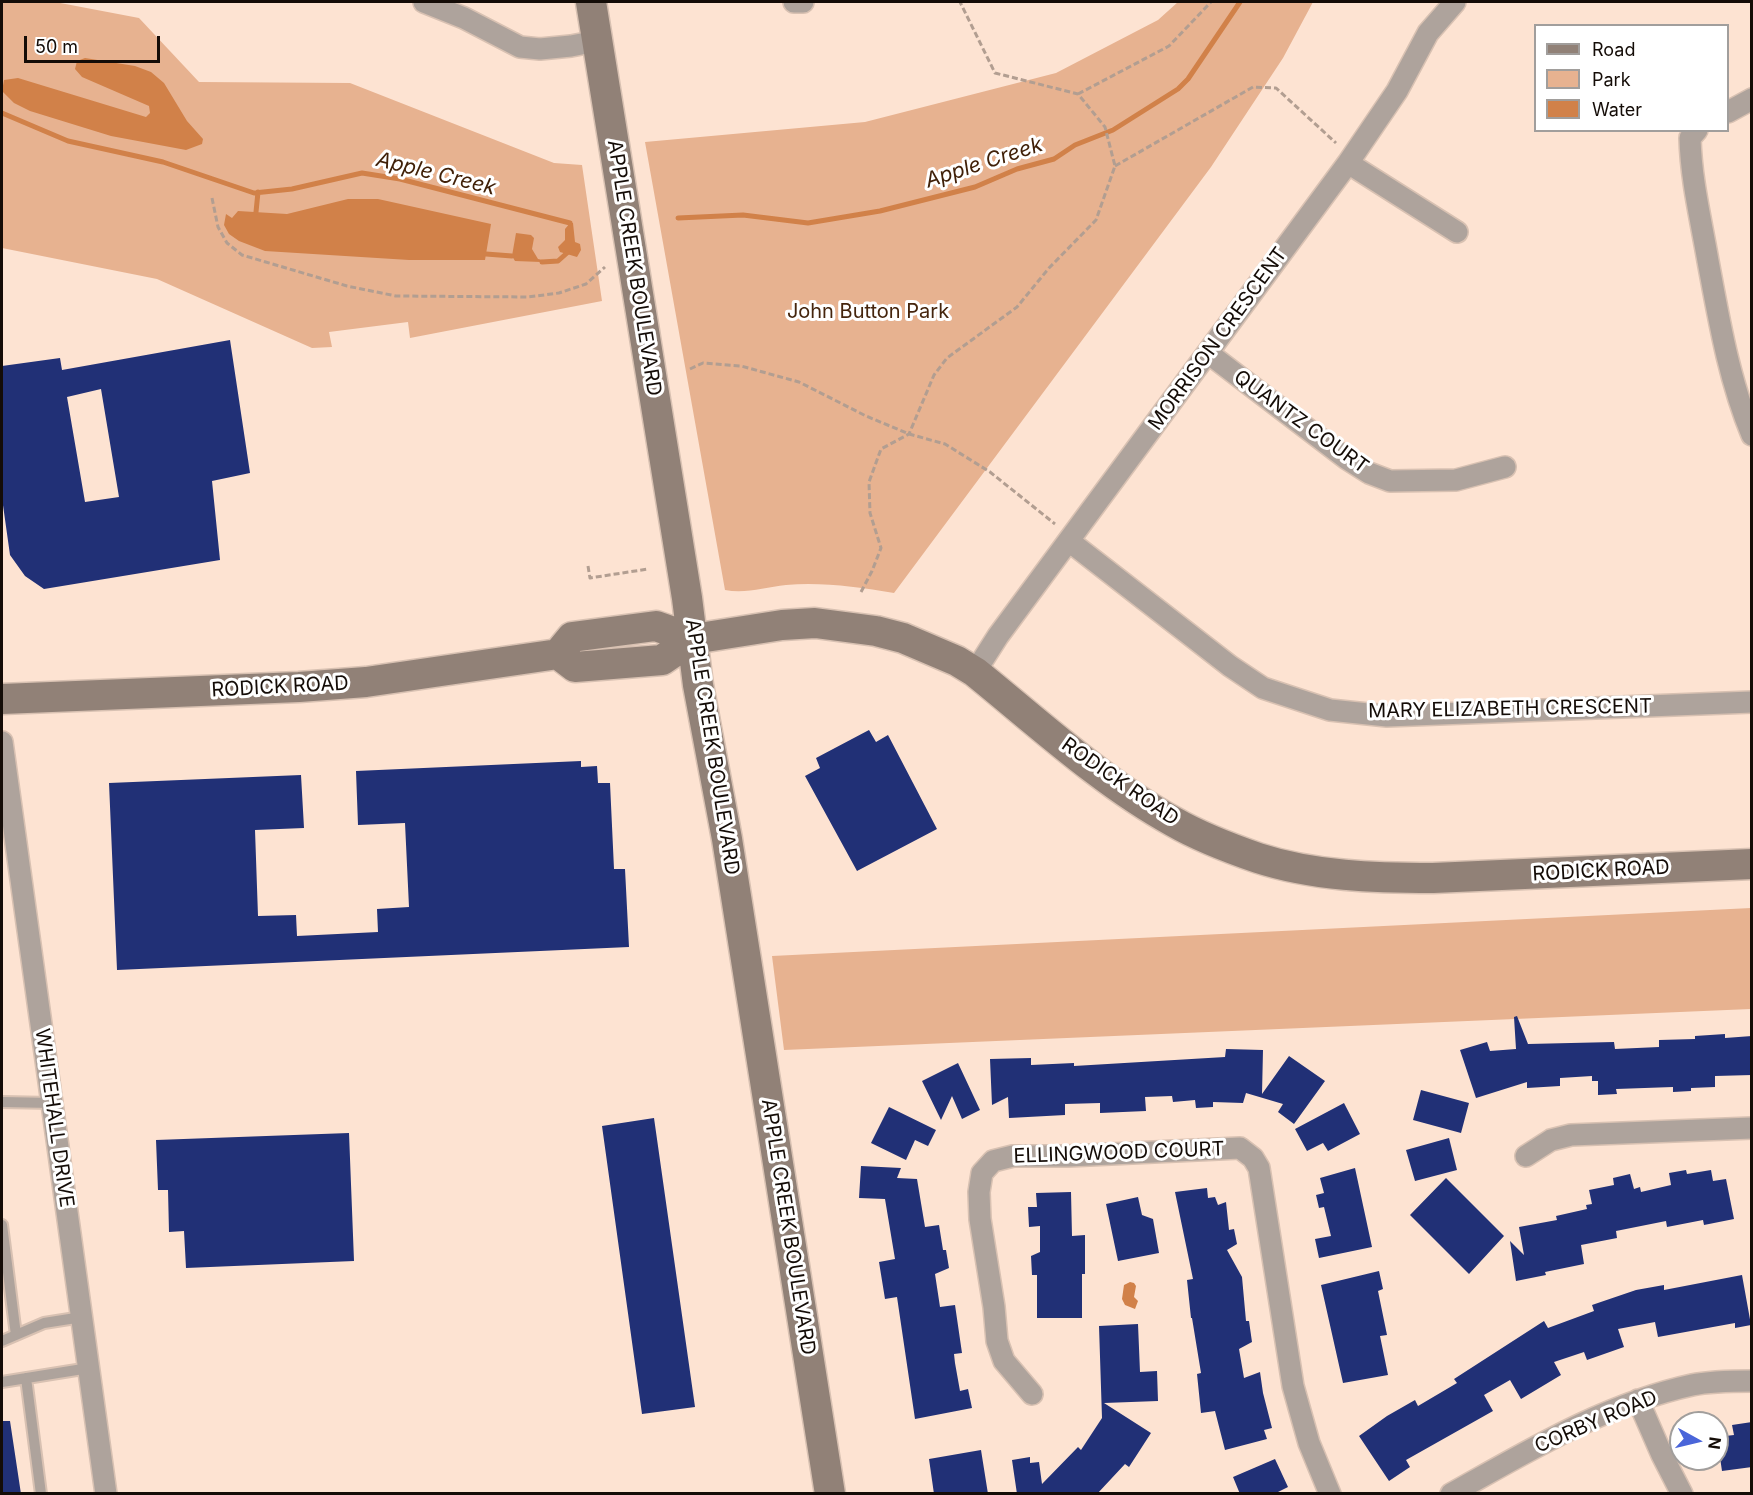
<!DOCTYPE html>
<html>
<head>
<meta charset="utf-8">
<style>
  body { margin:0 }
  #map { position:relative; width:1753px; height:1495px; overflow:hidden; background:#fde3d2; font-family:Inter,sans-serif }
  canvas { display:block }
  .frame { position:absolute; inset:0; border:3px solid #140c07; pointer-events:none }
  .legend { position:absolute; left:1534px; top:24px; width:195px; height:108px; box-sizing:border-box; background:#fff; border:2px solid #a19e9c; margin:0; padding:8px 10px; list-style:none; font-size:18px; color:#140c07 }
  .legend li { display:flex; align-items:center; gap:12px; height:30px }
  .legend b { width:30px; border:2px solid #a19e9c }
  .north { position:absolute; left:1669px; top:1411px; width:60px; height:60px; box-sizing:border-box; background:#fff; border:2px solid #a19e9c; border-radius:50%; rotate:98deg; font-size:16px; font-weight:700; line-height:24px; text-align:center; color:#140c07 }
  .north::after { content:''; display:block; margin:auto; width:21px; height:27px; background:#4a65d9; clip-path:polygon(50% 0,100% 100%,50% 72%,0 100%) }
  .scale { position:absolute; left:24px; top:36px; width:136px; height:27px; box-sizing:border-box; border:3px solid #140c07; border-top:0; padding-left:8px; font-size:18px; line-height:21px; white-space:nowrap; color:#140c07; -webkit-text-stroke:4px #fff; paint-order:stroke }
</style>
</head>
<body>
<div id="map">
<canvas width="1753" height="1495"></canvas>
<div class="frame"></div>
<ul class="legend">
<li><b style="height:8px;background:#918177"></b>Road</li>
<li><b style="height:16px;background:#e7b290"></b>Park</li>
<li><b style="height:16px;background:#d18149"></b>Water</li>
</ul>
<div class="north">N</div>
<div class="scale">50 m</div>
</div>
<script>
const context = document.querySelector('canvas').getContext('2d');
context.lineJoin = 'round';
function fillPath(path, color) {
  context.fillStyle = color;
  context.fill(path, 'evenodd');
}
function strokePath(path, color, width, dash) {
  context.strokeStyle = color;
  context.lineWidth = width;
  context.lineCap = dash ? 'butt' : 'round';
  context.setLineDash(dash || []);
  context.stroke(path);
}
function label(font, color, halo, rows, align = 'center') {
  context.font = font + ' Inter,sans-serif';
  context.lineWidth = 6;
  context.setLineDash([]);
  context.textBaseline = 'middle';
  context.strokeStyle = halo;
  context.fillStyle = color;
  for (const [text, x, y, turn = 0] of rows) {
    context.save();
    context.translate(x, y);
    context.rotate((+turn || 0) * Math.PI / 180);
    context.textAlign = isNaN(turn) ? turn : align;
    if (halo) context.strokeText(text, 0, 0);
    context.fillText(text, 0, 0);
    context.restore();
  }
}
const green = new Path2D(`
  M2 2H55L139 18 199 82 350 83 554 163 582 165 602 301 410 338 408 322 329 332 332 347 312 348 157 279 2 248Z
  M1178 2H1313L1283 58 1211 167 894 593C858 587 822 582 786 585 765 587 746 594 725 590L645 142 865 122 1056 73 1158 20Z
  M1751 908V1009L1727 1010 784 1050 772 956Z`);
const water = new Path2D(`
  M85 58 135 66 151 72 164 83 187 121 203 139 202 144 186 150 111 136 30 111 14 103 2 91 4 80 18 78 146 117 150 113 149 106 82 77 75 69 77 61Z
  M348 199H378L491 224 485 260H409L265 251 239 241 229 234 224 225 226 214 232 218 238 211 287 214Z
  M570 223H573L575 242 580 244 581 250 577 257 560 252 558 247 565 240V229Z
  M516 233 531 235 534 238 532 249 538 259 543 260 541 262 515 261 512 256Z
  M1130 1282 1134 1283 1136 1286 1134 1297 1138 1301 1135 1309 1125 1305 1122 1299 1124 1285Z`);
const stream = new Path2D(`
  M2 113 68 141 163 162 254 193 292 189 362 173 400 179 570 223
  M256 212 258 192
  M678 218 743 215 808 223 880 211 975 187 1017 169 1054 159 1075 145 1113 130 1178 89 1188 79 1240 2
  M486 254 512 256
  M542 262 558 261 567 253`);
const building = new Path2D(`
  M230 340 250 473 212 481 220 560 44 589 25 576 10 555 2 498V366L60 358 62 370ZM101 389 119 497 85 502 67 397Z
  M869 730 876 742 888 735 937 829 857 871 805 776 820 768 816 758Z
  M581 761V767L597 766 598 783H610L614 869H625L629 947 117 970 109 783 301 775 304 828 255 830 258 916 296 915 297 936 378 932 377 909 409 907 405 823 358 825 356 771Z
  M1517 1016 1528 1044 1614 1042 1615 1049 1659 1047V1040L1695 1039V1036L1725 1034V1038L1752 1036V1075L1715 1076V1087L1691 1088V1091L1673 1092V1087L1616 1089 1617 1094 1598 1095V1081H1592V1076L1560 1078V1086L1527 1088V1082L1476 1098 1460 1050 1487 1042 1490 1051 1516 1049 1514 1017Z
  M1226 1049 1263 1050 1262 1094 1289 1056 1325 1081 1294 1124 1278 1112 1283 1104 1246 1093 1243 1103 1213 1102V1107L1196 1108 1195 1100 1173 1102 1172 1096 1145 1097 1146 1111 1100 1113V1103L1065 1104V1115L1009 1118 1008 1097 992 1105 990 1059 1031 1058V1065L1074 1063V1066L1225 1057Z
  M958 1063 980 1110 962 1119 952 1096 941 1120 922 1081Z
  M1421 1090 1469 1103 1461 1133 1413 1120Z
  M1344 1103 1360 1134 1328 1151 1323 1143 1307 1151 1295 1129Z
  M889 1107 936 1130 928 1146 915 1140 906 1160 871 1143Z
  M654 1118 695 1407 642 1414 602 1126Z
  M349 1133 354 1261 186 1268 184 1231 169 1232 168 1190H158L156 1140Z
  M1449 1138 1457 1170 1415 1181 1406 1150Z
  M861 1166 901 1168 897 1178 917 1179 925 1227 939 1225 943 1250H946L949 1268 935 1274 940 1307 955 1305 962 1353 954 1354 955 1363 960 1391 968 1389 972 1408 915 1419 897 1297 885 1299 879 1262 895 1259 885 1199 859 1198Z
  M1355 1168 1372 1247 1319 1258 1315 1239 1331 1236 1324 1207 1319 1208 1316 1195 1324 1193 1320 1178Z
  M1686 1170 1687 1174 1711 1170 1713 1181 1726 1179 1734 1219 1704 1225 1703 1220 1667 1227 1666 1221 1616 1231 1617 1238 1581 1245 1584 1264 1545 1272 1546 1275 1516 1281 1510 1241 1524 1255 1519 1227 1557 1220 1556 1216 1587 1209 1586 1205 1592 1204 1589 1190 1614 1185 1613 1178 1630 1174 1634 1189 1640 1187 1641 1192 1671 1185 1669 1173Z
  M1446 1178 1504 1236 1469 1274 1410 1215Z
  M1207 1188 1208 1198 1215 1197 1218 1205 1226 1202 1229 1230 1234 1229 1237 1244 1227 1250 1242 1277 1246 1321H1249L1252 1342 1239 1349 1244 1378 1260 1372 1263 1393 1272 1428 1264 1430 1267 1439 1225 1450 1215 1411 1201 1413 1197 1374 1201 1373 1192 1318H1191L1187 1280 1193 1279 1175 1192Z
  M1071 1192 1072 1236 1085 1235V1274H1082V1318H1037V1275H1032L1031 1256 1040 1252V1226L1029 1227 1028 1207H1037L1036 1193Z
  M1138 1197 1142 1215 1153 1219 1159 1253 1118 1261 1106 1204Z
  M1379 1271 1383 1289 1378 1291 1387 1335 1380 1336 1388 1375 1343 1383 1321 1285Z
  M1742 1275 1751 1325 1735 1328V1323L1658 1337 1655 1322 1618 1329 1624 1347 1587 1360 1584 1352 1554 1362 1561 1375 1521 1399 1510 1380 1484 1395 1493 1411 1406 1460 1410 1467 1389 1481 1359 1436 1387 1416 1415 1400 1418 1406 1457 1383 1454 1379 1544 1321 1548 1328 1594 1311 1592 1305 1636 1290 1664 1285V1290Z
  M1138 1324 1140 1372 1157 1371 1158 1401 1104 1403 1151 1433 1129 1467 1125 1464 1097 1494H1017L1012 1460 1030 1457V1463L1039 1462 1042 1484 1078 1447 1081 1450 1102 1418 1099 1326Z
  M2 1421H10L21 1494H2Z
  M1752 1422V1467L1722 1471 1717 1437 1734 1435 1732 1425Z
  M981 1450 988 1494H934L929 1459Z
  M1275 1459 1288 1487 1274 1494H1240L1233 1477Z`);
const path = new Path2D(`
  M1078 94 1169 46 1211 2
  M1115 166 1253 87 1276 88 1336 143
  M212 198 218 227 227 243 242 255 347 286 396 296 528 297 559 293 586 284 605 267
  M690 369 703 363 741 366 799 382 866 416 909 434 945 444 990 472 1055 524
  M588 566 590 578 648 569
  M861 592 872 571 881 548 870 513 869 482 881 449 909 434 934 375 947 358 1017 307 1049 268 1096 220 1115 166 1105 127 1078 94 995 73 960 2`);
const lane = new Path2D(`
  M2 1102 52 1103
  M2 1225 16 1335
  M2 1341 44 1323 82 1317
  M26 1378 41 1494
  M2 1382 89 1368`);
const street = new Path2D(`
  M424 2 464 18 520 47 540 49 571 46 597 41
  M794 2H803
  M1728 112 1752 99
  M1697 130 1690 138C1691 180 1701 220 1708 261 1719 320 1729 380 1752 435
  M1348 163 1457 232
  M1208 353 1347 459 1369 473 1390 481 1456 480 1505 467
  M1069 541 1230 666 1263 688 1330 710 1387 716 1752 702
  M975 672 998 636 1348 163 1397 91 1428 33 1455 2
  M2 742 106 1494
  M1526 1156 1551 1140 1571 1135 1752 1128
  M1032 1394 1004 1361 997 1341 994 1307 980 1219 979 1192 982 1173 993 1161 1013 1156H1068L1240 1148 1253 1158 1259 1168 1293 1386 1309 1443 1330 1494
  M1638 1400 1662 1455 1682 1494
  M1451 1494C1528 1451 1605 1404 1692 1385 1711 1381 1732 1381 1752 1381`);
const secondary = new Path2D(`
  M591 2 687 598 698 685 727 839 830 1494
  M558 654 575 667 662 660 693 639 782 625 815 623 876 631 903 638 957 661 975 672C1038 723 1103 783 1174 822 1200 837 1229 848 1258 858 1313 876 1375 878 1433 878L1752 864
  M2 699 299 687 366 682 558 654 572 637 656 626 693 639`);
const streetNames = [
  ["APPLE CREEK BOULEVARD",634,268,81],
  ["MORRISON CRESCENT",1218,339,-54],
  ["QUANTZ COURT",1301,422,36],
  ["RODICK ROAD",280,687,-3],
  ["MARY ELIZABETH CRESCENT",1510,709,-1],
  ["APPLE CREEK BOULEVARD",712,747,81],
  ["RODICK ROAD",1120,782,35],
  ["RODICK ROAD",1601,871,-3],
  ["WHITEHALL DRIVE",54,1118,82],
  ["ELLINGWOOD COURT",1119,1153,-2],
  ["APPLE CREEK BOULEVARD",788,1227,81],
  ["CORBY ROAD",1596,1422,-23]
];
const parkNames = [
  ["John Button Park",868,312]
];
const waterNames = [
  ["Apple Creek",984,163,-18],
  ["Apple Creek",436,174,14]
];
fillPath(green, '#e7b290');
fillPath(water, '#d18149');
strokePath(stream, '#d18149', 5);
fillPath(building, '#213076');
strokePath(lane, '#d8c1b2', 14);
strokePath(street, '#d8c1b2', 24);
strokePath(secondary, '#d8c1b2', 33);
strokePath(path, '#b29e91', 3, [6, 3]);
strokePath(lane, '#aea39c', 10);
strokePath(street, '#aea39c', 21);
strokePath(secondary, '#918177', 30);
label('20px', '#140c07', '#fff', streetNames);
label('20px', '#45250d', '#fff', parkNames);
label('italic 21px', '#402008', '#fff', waterNames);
</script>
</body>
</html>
